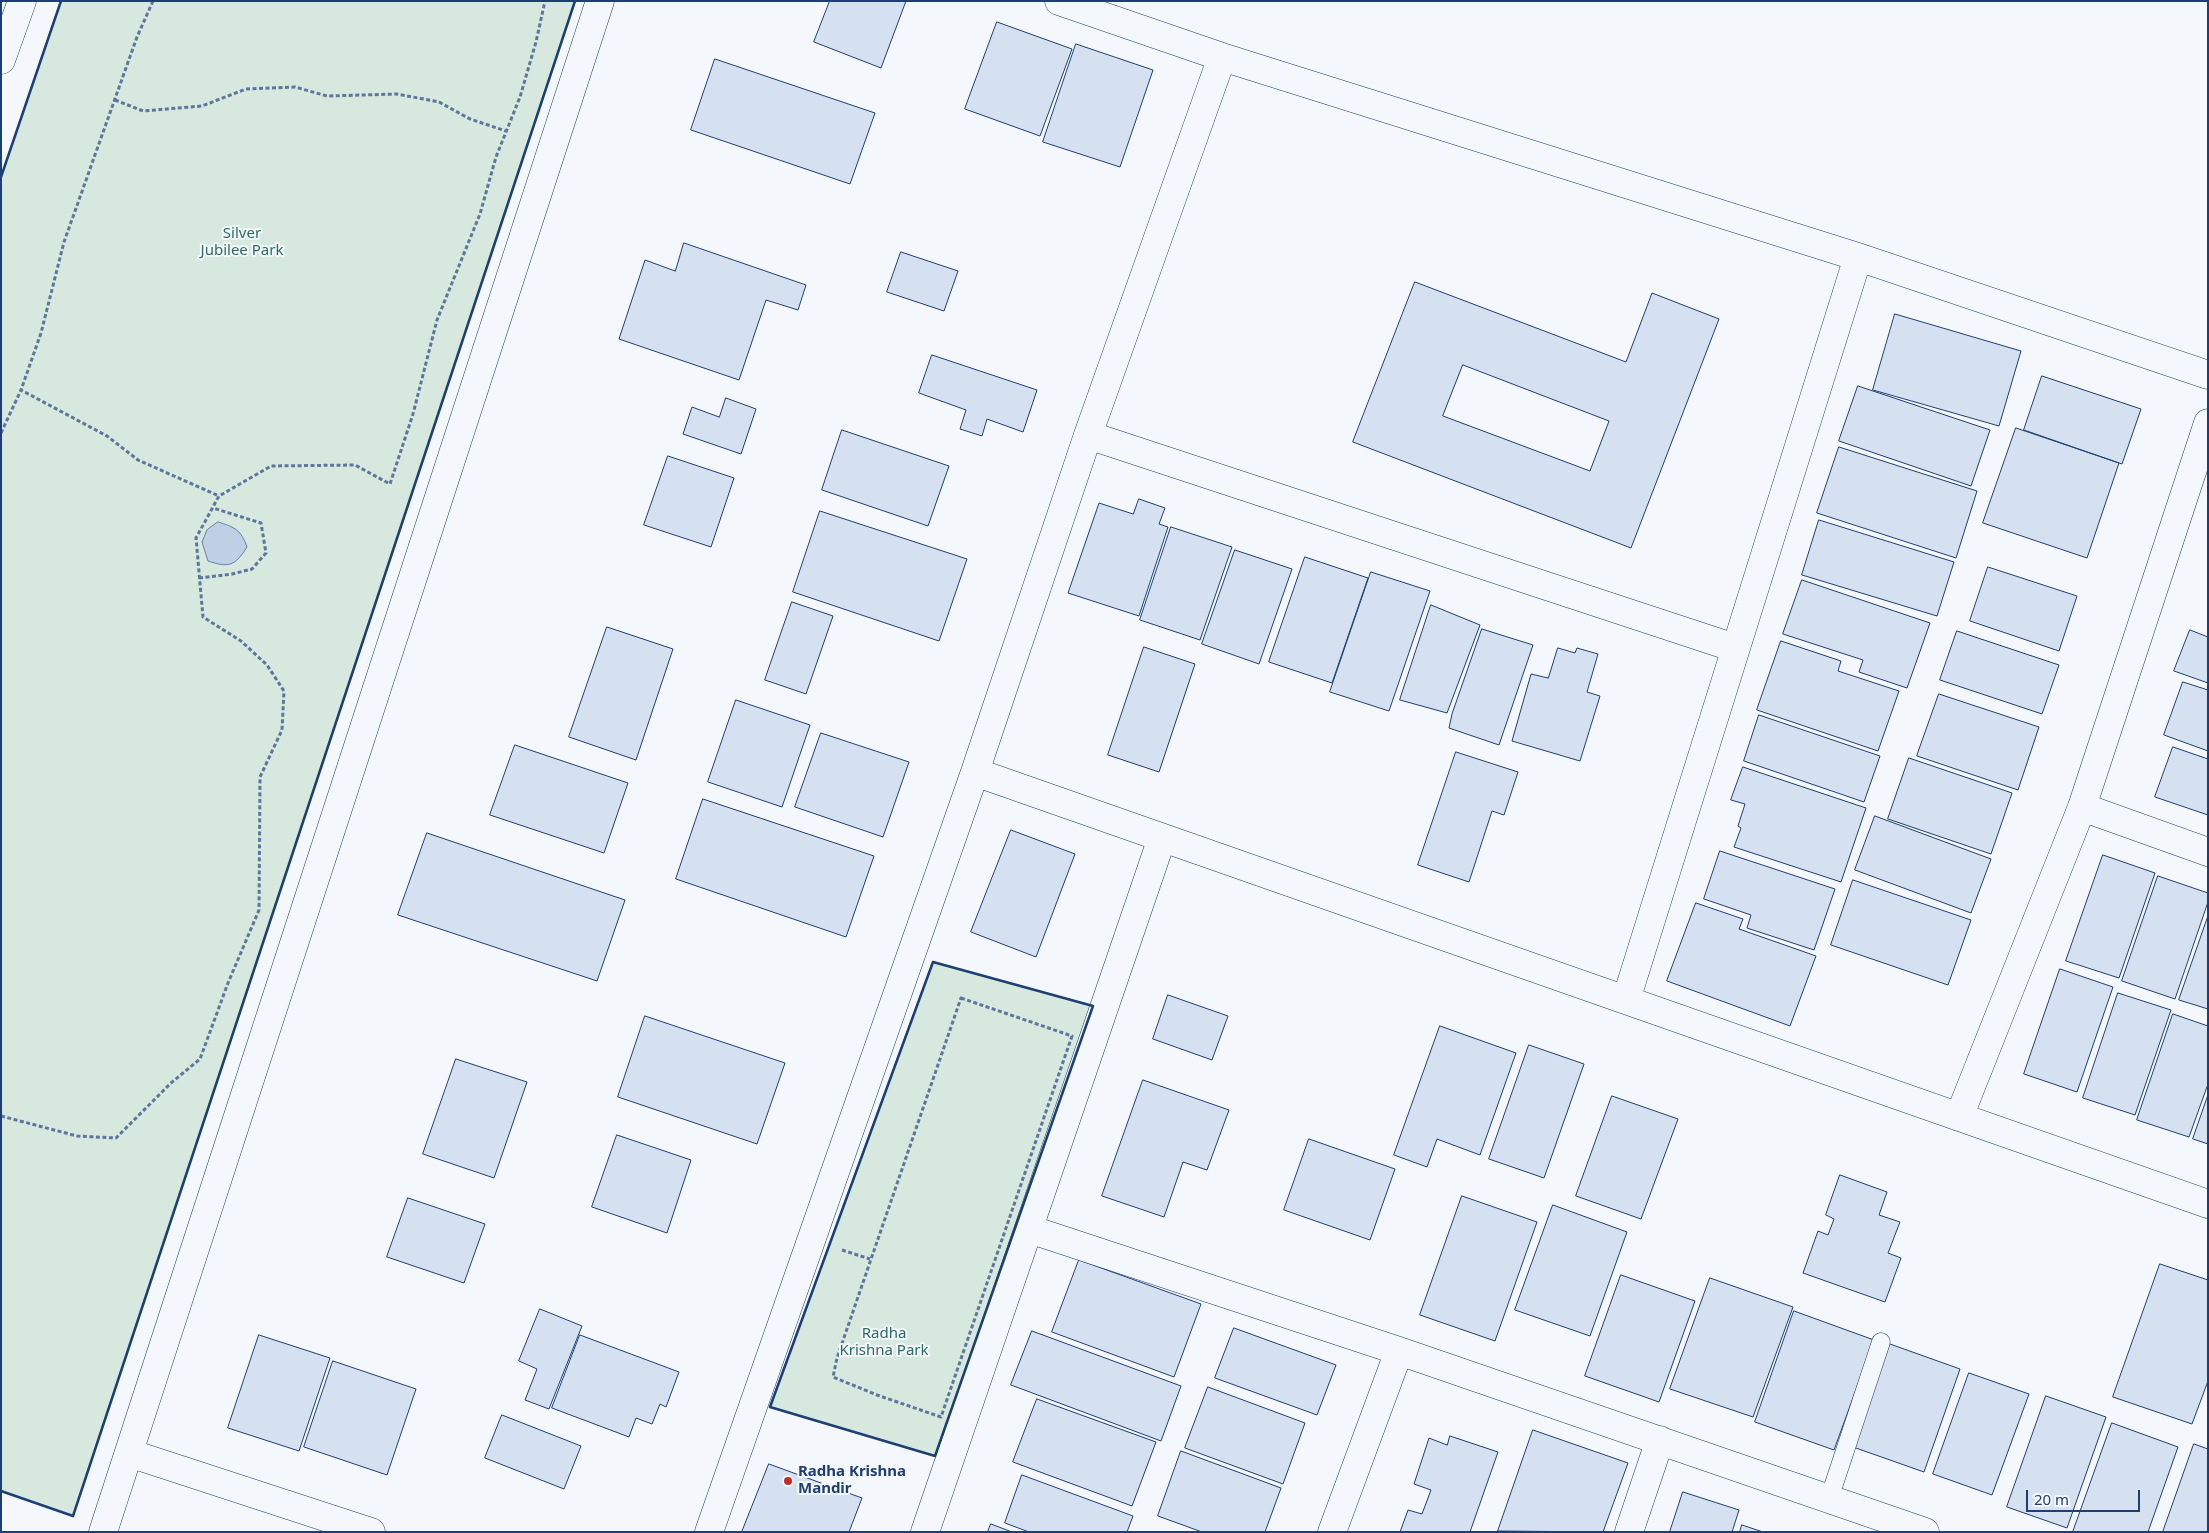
<!DOCTYPE html>
<html>
<head>
<meta charset="utf-8">
<style>
  body { margin:0 }
  #map { position:relative; width:2209px; height:1533px; overflow:hidden; background:#f4f7fb; font-family:"Noto Sans",sans-serif }
  canvas { display:block }
  .frame { position:absolute; inset:0; border:2px solid #1d3f73; pointer-events:none }
  .scale { position:absolute; left:2026px; top:1490px; width:114px; height:22px; box-sizing:border-box; border:2px solid #1d3f73; border-top:0; padding-left:6px; font-size:15px; line-height:18px; white-space:nowrap; color:#1d3f73; -webkit-text-stroke:4px #f4f7fb; paint-order:stroke }
</style>
</head>
<body>
<div id="map">
<canvas width="2209" height="1533"></canvas>
<div class="frame"></div>
<div class="scale">20 m</div>
</div>
<script>
const context = document.querySelector('canvas').getContext('2d');
context.lineJoin = 'round';
function fillPath(path, color) {
  context.fillStyle = color;
  context.fill(path, 'evenodd');
}
function strokePath(path, color, width, dash) {
  context.strokeStyle = color;
  context.lineWidth = width;
  context.lineCap = dash ? 'butt' : 'round';
  context.setLineDash(dash || []);
  context.stroke(path);
}
function label(font, color, halo, rows, align = 'center') {
  context.font = font + ' "Noto Sans",sans-serif';
  context.lineWidth = 4;
  context.setLineDash([]);
  context.textBaseline = 'middle';
  context.strokeStyle = halo;
  context.fillStyle = color;
  for (const [text, x, y, turn = 0] of rows) {
    context.save();
    context.translate(x, y);
    context.rotate((+turn || 0) * Math.PI / 180);
    context.textAlign = isNaN(turn) ? turn : align;
    if (halo) context.strokeText(text, 0, 0);
    context.fillText(text, 0, 0);
    context.restore();
  }
}
const green = new Path2D(`
  M61 1H575L73 1516 1 1491V177Z
  M933 962 1093 1006 935 1456 770 1407Z`);
const water = new Path2D(`
  M218 522C235 527 241 530 247 547 235 566 229 568 208 561L202 542 207 530Z`);
const building = new Path2D(`
  M830 1H906L881 68 814 42Z
  M997 22 1072 49 1040 136 965 109Z
  M1076 44 1153 70 1120 167 1043 142Z
  M715 59 875 113 850 184 691 130Z
  M684 243 806 285 798 310 766 300 739 380 619 339 645 260 675 271Z
  M901 252 958 271 944 311 887 292Z
  M1415 282 1626 362 1652 293 1719 319 1631 548 1353 442ZM1463 365 1609 421 1590 471 1443 416Z
  M1895 314 2021 351 1999 426 1873 390Z
  M932 355 1037 390 1023 432 987 419 982 436 960 429 966 410 919 393Z
  M2042 376 2141 409 2122 464 2024 430Z
  M1858 386 1990 430 1971 486 1839 441Z
  M726 398 756 409 741 454 683 434 692 407 719 417Z
  M2016 428 2119 463 2087 558 1983 523Z
  M842 430 949 466 928 526 822 490Z
  M1839 447 1977 491 1956 558 1817 513Z
  M668 456 734 478 711 547 644 525Z
  M1139 499 1165 508 1159 524 1168 527 1139 616 1068 593 1099 503 1133 514Z
  M820 511 967 559 939 641 793 592Z
  M1819 520 1954 562 1937 616 1802 575Z
  M1171 527 1232 547 1200 640 1140 620Z
  M1235 550 1292 569 1259 664 1202 644Z
  M1305 557 1368 578 1332 683 1269 662Z
  M1988 567 2077 596 2059 651 1970 621Z
  M1371 572 1430 591 1389 711 1330 692Z
  M1802 580 1930 623 1907 688 1859 672 1863 660 1783 634Z
  M792 602 833 616 806 694 765 680Z
  M1431 605 1480 625 1447 713 1400 700Z
  M607 627 673 649 636 760 569 737Z
  M1482 629 1533 645 1499 745 1449 728 1452 714Z
  M2190 630 2208 637V683L2174 671Z
  M1957 631 2059 665 2042 714 1940 680Z
  M1781 641 1841 661 1838 671 1899 691 1878 751 1757 710Z
  M1144 647 1195 664 1159 772 1108 755Z
  M1558 648 1575 653 1577 648 1598 654 1587 692 1600 696 1580 761 1512 741 1531 674 1548 678Z
  M2183 682 2208 690V751L2164 735Z
  M1939 694 2039 727 2018 790 1917 756Z
  M736 700 810 725 782 807 708 782Z
  M1759 715 1880 756 1864 802 1744 761Z
  M821 733 909 762 883 837 795 807Z
  M515 745 628 783 604 853 490 815Z
  M2173 747 2208 759V815L2155 797Z
  M1456 752 1518 772 1504 815 1492 811 1469 882 1418 865Z
  M1909 758 2012 793 1991 854 1888 819Z
  M1743 767 1866 808 1841 882 1734 847 1741 828 1738 826 1745 804 1731 800Z
  M703 799 874 856 846 937 676 879Z
  M1875 816 1991 859 1971 913 1855 870Z
  M1011 830 1075 854 1036 957 971 932Z
  M427 833 625 900 597 981 398 915Z
  M1720 851 1835 889 1814 950 1747 928 1751 915 1704 899Z
  M2103 855 2155 873 2119 978 2066 961Z
  M2158 876 2208 893V902L2175 999 2122 981Z
  M1853 880 1971 920 1948 985 1831 945Z
  M1696 903 1743 919 1739 929 1816 956 1790 1026 1667 981Z
  M2208 916V1009L2179 1000Z
  M2060 969 2113 987 2077 1092 2024 1074Z
  M2118 993 2171 1010 2135 1115 2083 1098Z
  M1168 995 1228 1016 1212 1060 1153 1039Z
  M2173 1014 2208 1026V1084L2189 1137 2137 1120Z
  M645 1016 785 1063 757 1144 618 1097Z
  M1440 1026 1516 1053 1480 1155 1437 1139 1427 1167 1394 1155Z
  M1529 1045 1584 1064 1544 1178 1489 1159Z
  M456 1059 527 1082 494 1178 423 1154Z
  M1143 1080 1229 1110 1207 1170 1183 1162 1164 1217 1102 1196Z
  M2208 1095V1144L2193 1139Z
  M1612 1096 1678 1119 1641 1219 1576 1196Z
  M617 1135 691 1160 667 1233 592 1207Z
  M1309 1139 1395 1169 1370 1240 1284 1210Z
  M1840 1175 1887 1192 1879 1215 1900 1222 1888 1253 1901 1258 1885 1302 1803 1273 1818 1231 1828 1235 1834 1219 1826 1215Z
  M1462 1196 1537 1222 1495 1341 1420 1315Z
  M408 1198 485 1224 464 1283 387 1257Z
  M1553 1205 1627 1232 1590 1336 1515 1310Z
  M1079 1260 1201 1304 1174 1377 1052 1332Z
  M2160 1264 2208 1280V1381L2192 1424 2113 1397Z
  M1621 1275 1695 1301 1659 1402 1585 1376Z
  M1710 1278 1793 1307 1753 1417 1670 1389Z
  M540 1309 582 1326 549 1409 525 1400 537 1369 519 1361Z
  M1794 1311 1874 1340 1834 1450 1755 1422Z
  M1234 1328 1336 1365 1317 1415 1215 1378Z
  M1032 1331 1181 1386 1161 1441 1011 1385Z
  M259 1335 330 1358 299 1451 228 1428Z
  M580 1335 679 1372 666 1407 660 1404 652 1424 636 1418 629 1437 552 1408Z
  M1890 1344 1960 1369 1924 1472 1853 1447Z
  M333 1361 416 1389 387 1475 304 1447Z
  M1969 1373 2029 1394 1992 1495 1933 1474Z
  M1208 1387 1305 1423 1283 1484 1185 1448Z
  M2046 1396 2106 1417 2067 1528 2007 1507Z
  M1037 1399 1156 1442 1132 1506 1013 1462Z
  M502 1415 581 1446 564 1489 485 1458Z
  M2112 1423 2178 1447 2148 1532H2073Z
  M1533 1430 1628 1463 1603 1532 1498 1531Z
  M1450 1436 1498 1452 1470 1532H1400L1408 1510 1422 1514 1431 1490 1414 1484 1429 1438 1447 1445Z
  M2194 1444 2208 1449V1532H2163Z
  M1181 1451 1281 1488 1265 1532H1202L1158 1516Z
  M769 1464 862 1498 849 1532H742Z
  M1022 1475 1133 1516 1127 1532H1029L1005 1523Z
  M1683 1492 1739 1510 1732 1532H1670Z
  M991 1524 1012 1532H988Z
  M1742 1525 1763 1532H1740Z`);
const path = new Path2D(`
  M153 1 137 37 64 242 41 333 21 390 107 436 138 460 219 496
  M115 100 143 111 202 106 246 89 295 87 327 96 397 94 439 102 470 119 506 131
  M1 433 21 390
  M199 578 232 574 252 569 266 553 261 523 213 508
  M961 998 1072 1036 941 1417 877 1395 833 1377 837 1358Z
  M1 1116 77 1136 116 1138 171 1083 200 1059 228 983 259 910 260 777 282 730 284 691 267 665 241 641 203 617 196 538 219 496 271 466 355 465 390 484 413 414 437 320 480 214 496 157 520 97 536 42 545 1
  M842 1250 870 1259`);
const service = new Path2D(`
  M1829 1499 1881 1342`);
const minor = new Path2D(`
  M1059 1 1222 57 1858 257 2208 375
  M1088 435 1735 648
  M975 772 2208 1204
  M2082 807 2208 852
  M1626 1000 1858 257
  M1959 1117 2082 807 2208 423
  M1029 1229 1399 1351 1925 1532
  M129 1453 371 1532
  M103 1532 600 1
  M709 1532 975 772 1088 435 1222 57
  M925 1532 1162 838
  M1332 1532 1399 1351
  M1629 1532 1660 1440`);
const secondary = new Path2D(`
  M1 60 22 1`);
const wall = new Path2D(`
  M1 177 61 1
  M933 962 1093 1006 935 1456 770 1407Z
  M1 1491 73 1516 575 1`);
const markers = [
  [788,1481,5,"#c62828"]
];
const parkNames = [
  ["Silver",242,234],
  ["Jubilee Park",242,251],
  ["Radha",884,1334],
  ["Krishna Park",884,1351]
];
const poiNames = [
  ["Radha Krishna",798,1472],
  ["Mandir",798,1489]
];
fillPath(green, '#d7e8df');
strokePath(green, '#687fa3', 1);
fillPath(water, '#bed0e5');
strokePath(water, '#687fa3', 1);
fillPath(building, '#d5e0f0');
strokePath(building, '#1d3f73', 1);
strokePath(service, '#1d3f73', 19);
strokePath(minor, '#1d3f73', 29);
strokePath(secondary, '#1d3f73', 29);
strokePath(path, '#5e769c', 3, [4, 2.5]);
strokePath(service, '#f4f7fb', 18);
strokePath(minor, '#f4f7fb', 28);
strokePath(secondary, '#f4f7fb', 28);
strokePath(wall, '#1d3f73', 2.5);
for (const [x, y, r, color] of markers) {
  const dot = new Path2D();
  dot.arc(x, y, r, 0, 2 * Math.PI);
  context.fillStyle = color;
  context.fill(dot);
  strokePath(dot, '#f4f7fb', 2);
}
label('15px', '#2c6c60', '#f4f7fb', parkNames);
label('bold 15px', '#1d3f73', '#f4f7fb', poiNames, 'left');
</script>
</body>
</html>
